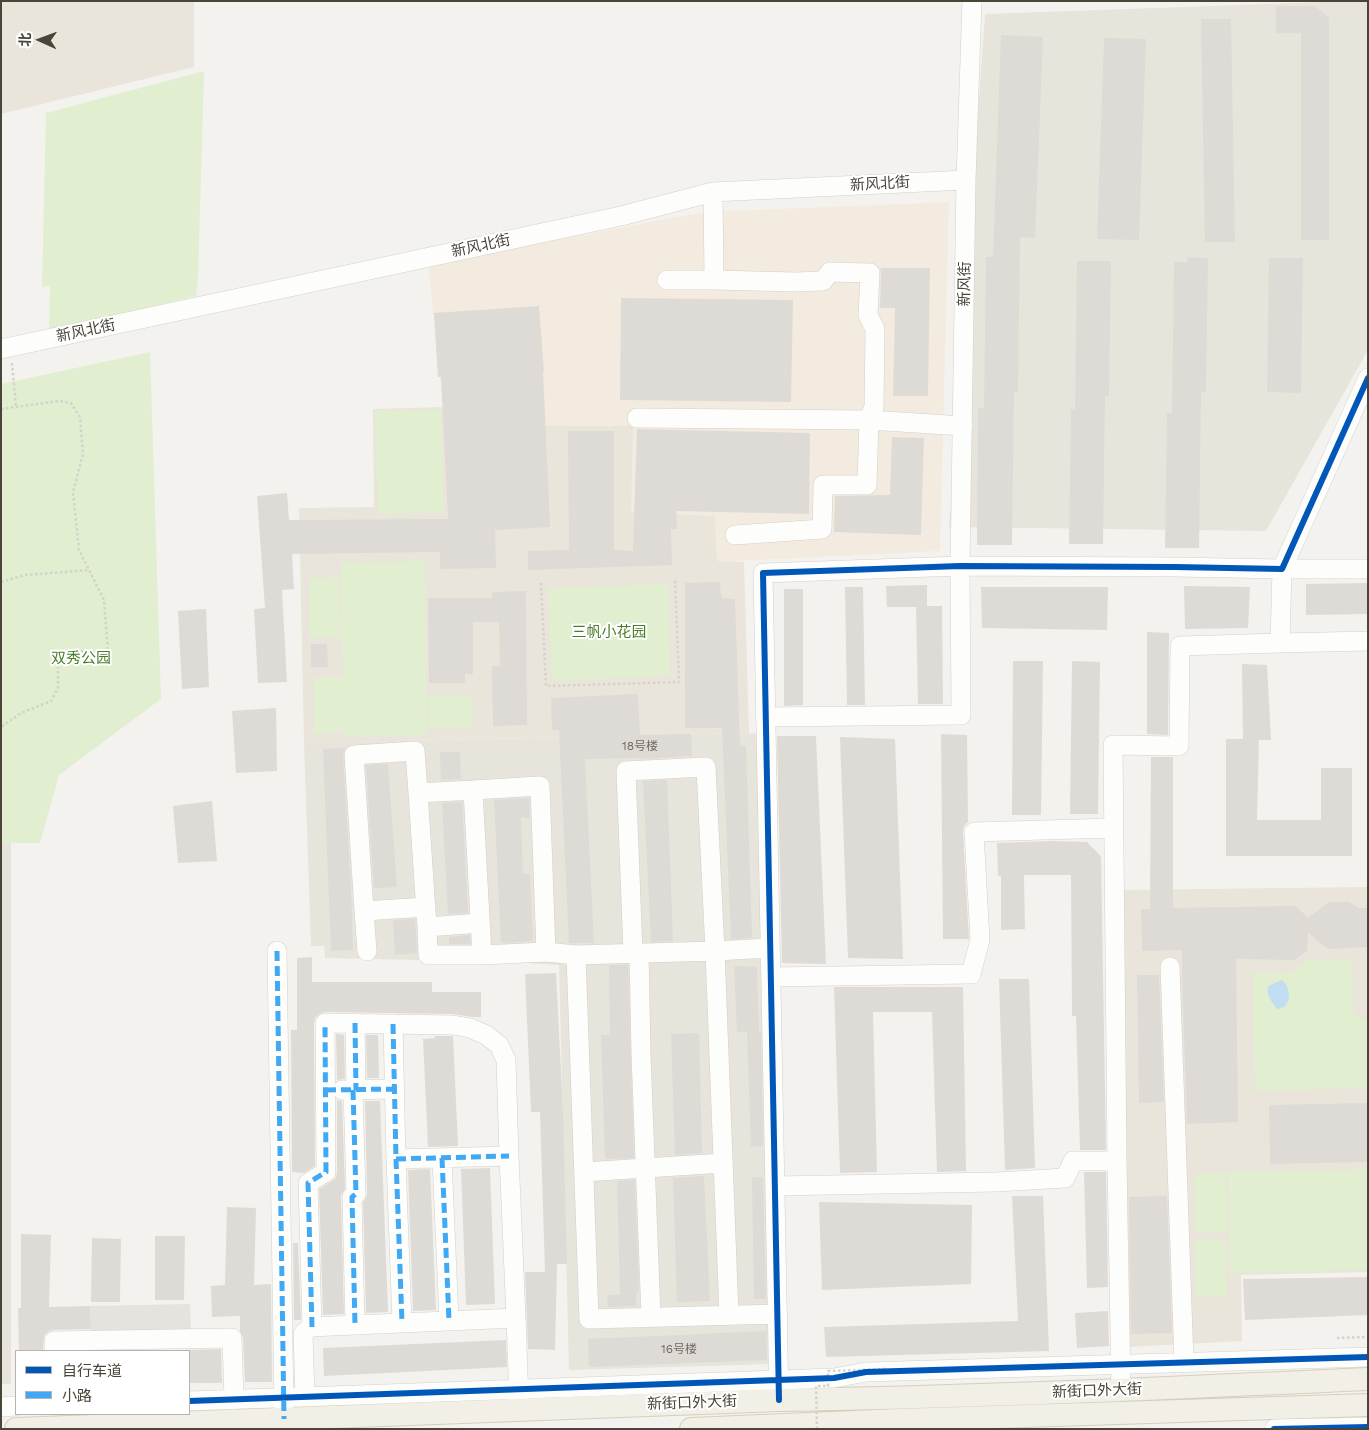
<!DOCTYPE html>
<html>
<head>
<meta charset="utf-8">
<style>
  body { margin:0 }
  #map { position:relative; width:1369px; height:1430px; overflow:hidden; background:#f4f2ee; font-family:"Work Sans","Noto Sans SC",sans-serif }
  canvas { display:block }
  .frame { position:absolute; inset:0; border:2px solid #4b4439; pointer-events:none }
  .legend { position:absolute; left:15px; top:1350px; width:175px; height:65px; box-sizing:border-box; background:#fff; border:1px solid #b7b4b0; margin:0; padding:6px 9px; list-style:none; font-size:15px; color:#4b4439 }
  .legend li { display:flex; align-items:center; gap:10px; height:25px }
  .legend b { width:25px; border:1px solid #b7b4b0 }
  .north { position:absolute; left:15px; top:15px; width:50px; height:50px; -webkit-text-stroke:4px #fff; paint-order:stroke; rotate:272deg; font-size:14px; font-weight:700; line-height:20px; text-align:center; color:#4b4439 }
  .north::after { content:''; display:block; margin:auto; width:18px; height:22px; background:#4b4439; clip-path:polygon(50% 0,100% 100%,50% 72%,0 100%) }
</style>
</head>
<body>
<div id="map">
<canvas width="1369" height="1430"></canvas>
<div class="frame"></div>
<ul class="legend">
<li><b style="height:6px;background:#0057b8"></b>自行车道</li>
<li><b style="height:6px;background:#3fa9f5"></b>小路</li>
</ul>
<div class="north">北</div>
</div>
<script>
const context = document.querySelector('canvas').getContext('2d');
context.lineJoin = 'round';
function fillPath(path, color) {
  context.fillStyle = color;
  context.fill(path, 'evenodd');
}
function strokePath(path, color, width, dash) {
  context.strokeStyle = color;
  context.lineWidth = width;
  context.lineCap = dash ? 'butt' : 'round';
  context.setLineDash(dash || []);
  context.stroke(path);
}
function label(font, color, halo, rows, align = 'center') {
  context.font = font + ' "Work Sans","Noto Sans SC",sans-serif';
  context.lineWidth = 4;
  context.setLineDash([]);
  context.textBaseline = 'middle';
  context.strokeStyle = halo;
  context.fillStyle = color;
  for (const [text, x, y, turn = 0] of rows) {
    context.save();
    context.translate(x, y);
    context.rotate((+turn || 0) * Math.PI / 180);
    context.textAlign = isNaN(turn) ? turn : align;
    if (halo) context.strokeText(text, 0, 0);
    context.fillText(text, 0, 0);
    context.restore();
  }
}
const residential = new Path2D(`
  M1352 1H1368V350L1266 531 949 527 985 14Z
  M762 733 773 1364 569 1370 559 965 511 962 325 958 324 946H311L304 743Z
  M1 841H11V1384H1Z`);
const commercial = new Path2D(`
  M949 202 940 551 717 562 715 516 631 512 564 427 545 426 443 407 428 265 703 212Z`);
const education = new Path2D(`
  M1 1H194V67L1 114Z
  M443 407 546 426H633L631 512 715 516 717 561 744 562 749 733 304 743 299 508 374 507 373 409Z
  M1368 887V1272L1241 1275 1242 1341 1128 1347 1120 890Z`);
const green = new Path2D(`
  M204 71 198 280 196 296 49 332 50 285 42 287 46 113Z
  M150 352 161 699 59 775 40 843H1V384Z
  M441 409 444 512 378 514 375 411Z
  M425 561 427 735 345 736 343 680V732L314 733V677L343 676 341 562Z
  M339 577 341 638H310L309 578Z
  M668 584 670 676 552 681 548 588Z
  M428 695H473V728H428Z
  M1307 960 1352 961 1353 1011 1368 1024V1088L1255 1091 1253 972 1289 973Z
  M1368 1169V1270L1230 1273 1228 1172Z
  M1225 1173 1226 1232H1196L1195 1174Z
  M1195 1239H1225L1226 1297H1196Z`);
const parking = new Path2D(`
  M190 1304 191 1330 91 1332 90 1306Z`);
const water = new Path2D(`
  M1282 980C1292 988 1292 1008 1277 1009 1272 1002 1266 995 1268 986Z`);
const building = new Path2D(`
  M1276 6H1315L1329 18V240H1301V33H1276Z
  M1201 19H1231L1235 242H1205Z
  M1001 35 1043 37 1035 238 1020 237 1018 392H1014L1012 545H977L978 408H984L986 257H993Z
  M1104 38 1146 39 1139 240 1097 239Z
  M1187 257 1208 258 1206 392H1201L1199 548H1165L1167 413H1172L1174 262H1187Z
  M1269 258H1303L1301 393 1267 392Z
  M1077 261H1111L1109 396H1105L1103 544H1069L1071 409 1075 410Z
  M880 268H930L928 396H893L895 308H880L881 274Z
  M621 298 793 300 791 402 620 400Z
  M539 306 544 371H543L550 527 495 530 496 568 440 569V552L292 554 294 589 282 590 287 682 258 683 254 609 265 608 257 496 287 493 289 520 448 519 441 377H438L434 313Z
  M637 429 810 433 809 514 676 511 677 529H671L672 565 528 570V551L569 550 568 431H614V550L633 551Z
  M892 437 924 438 921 535 834 532 835 496 890 495Z
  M719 582 722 598 735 599 740 746H746L752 938 731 939 722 728H685V583Z
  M1368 583V614L1306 615V584Z
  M927 585V606H942L943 704H918L916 607H887L886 586Z
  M1184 586 1250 587 1248 628 1185 629Z
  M845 587H863L865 705H847Z
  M981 587H1108L1107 630 982 628Z
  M784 589H803V705L784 706Z
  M526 591 527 725 493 726 492 666H500L499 622H473V674H465V683H429L428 598H492V592Z
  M206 609 209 687 182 689 178 611Z
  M1147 632 1169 633 1168 735 1147 734Z
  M311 644H327L328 667H311Z
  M1013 661H1043L1041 815H1012Z
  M1072 661 1100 662 1098 814H1070Z
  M1242 664 1267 665 1271 740H1259L1257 820H1321V768H1352V856H1226V739H1243Z
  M638 694 640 735 691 734 692 756 642 759V758L585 759 594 943H569L559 730H552L551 698Z
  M276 708 277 771 236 773 232 711Z
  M941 734 967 735 968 822 964 826 963 833 969 939H943Z
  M777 736H816L826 964 782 963Z
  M840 737 895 739 903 959 848 958Z
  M345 748 343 756 351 890 353 950 331 951 323 749Z
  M440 752H460L461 779 441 780Z
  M1151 757H1173V908L1296 906 1308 918 1329 902H1349L1358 908H1368V947L1328 949 1308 933 1307 951 1295 960 1236 959 1238 1122 1187 1124 1182 975V950L1142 951 1141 909H1150Z
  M388 764 397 887 374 888 366 765Z
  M667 780 673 941 651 942 643 781Z
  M529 798 530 818H521L523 874H530L533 941 501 943 494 800Z
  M212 801 217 861 178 863 173 806Z
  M462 802 468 913 448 914 442 803Z
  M1051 841 1087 842 1101 856 1106 1150H1080L1076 1016H1072L1071 875H1024L1025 929 1001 930V876H998L997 843Z
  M415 919 417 953 395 955 393 920Z
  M470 935V944H449V937Z
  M312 957V982H432V992H481V1017H472L453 1014 325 1012 319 1014 315 1018 314 1023 315 1166 304 1173 292 1172 291 1030H297V958Z
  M609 965H628L634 1158 605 1159 601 1035H610Z
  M734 966 757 967 759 1032H761L763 1146 751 1147 747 1032H737Z
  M556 973 563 1111 567 1264H557L555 1350 528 1349 525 1272H545L540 1112H531L525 974Z
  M1137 975H1159L1164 1102 1139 1103Z
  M999 979H1029L1035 1168 1005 1170Z
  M834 987H963L966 1171 937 1172 932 1012H873L877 1172 840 1173Z
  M699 1033 702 1153 675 1155 671 1034Z
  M336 1034 344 1035 345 1079 337 1080Z
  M366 1035H378L379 1078H367Z
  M435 1036H453L458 1146 428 1147 423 1039 435 1038Z
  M337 1100 342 1101 345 1189 342 1193 341 1197 344 1314 323 1315 319 1189 332 1181 336 1178 337 1172Z
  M365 1101H380L388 1312 366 1313 363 1202 366 1198 367 1194Z
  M1368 1103V1162L1270 1164 1269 1105Z
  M490 1168 495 1304 466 1305 461 1169Z
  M430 1169 436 1310 413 1311 408 1170Z
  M1084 1172H1106L1108 1287 1087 1288Z
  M704 1176 710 1301 677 1302 673 1178Z
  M752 1177H763L766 1299H754Z
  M635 1180 639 1293H636V1306L608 1307 607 1295H620L617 1181Z
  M1012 1196H1043L1049 1351 826 1357 824 1327 1018 1321Z
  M1167 1196 1172 1333 1131 1334 1129 1197Z
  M819 1202 972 1205 971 1284 822 1290Z
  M227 1207 256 1208 254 1285 271 1284 272 1382H245L243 1338 240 1331V1316L212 1317 211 1286 225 1285Z
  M21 1234 51 1235 49 1307 90 1306 91 1329 54 1330 49 1331 44 1336 43 1351H19L18 1308H21Z
  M155 1236H185L184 1300H155Z
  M92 1238 121 1239 120 1302H91Z
  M293 1243H298L301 1320H294Z
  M1368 1277V1315L1245 1320 1243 1279Z
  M1108 1311 1109 1346 1077 1348 1075 1313Z
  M766 1331 767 1360 589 1367 588 1339Z
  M506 1340 507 1367 324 1376 323 1348Z
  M221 1349 222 1383H189V1350Z`);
const path = new Path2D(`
  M12 363 16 407
  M1 409 59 401 71 403 80 417 83 454 73 492 79 550 104 600 108 652 66 651 58 661V688L51 701 21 713 1 727
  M1 582 25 575 89 570
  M541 583 546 686 679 682 675 578
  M1337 1338 1368 1337`);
const minor = new Path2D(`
  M667 280H714L713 192
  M714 280 795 282 823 281 830 272 870 273 868 315 875 329 874 407 869 420 867 485H823L822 529 735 535
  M1 349 621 216 713 192 966 180
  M637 418 869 420 963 426
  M1280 643 1368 641
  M765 717 961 715 960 566 966 180 972 1
  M473 790 418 793 427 927 480 923
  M418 793 415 751 354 755 364 911 426 907
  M364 911 367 951
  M427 927 428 955H482
  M770 948 715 951 576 955 589 1319 778 1314
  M277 951 284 1410
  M546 952 540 786 473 790 482 955 546 952 576 955
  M633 953 626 771 706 767 715 951 729 1315
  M639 953 641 1054 651 1317
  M1170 967 1184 1362
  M771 977 971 974 980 940 974 832 1113 828
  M355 1023 356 1090
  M393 1024 396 1159 509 1156
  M342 1090 395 1089
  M353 1090 356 1194 352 1197 355 1325
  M442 1158 449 1320
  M396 1159 402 1323
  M584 1172 723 1163
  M775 1186 996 1182 1065 1178 1073 1161H1117
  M516 1318 519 1401
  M54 1351V1341L232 1338 234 1400
  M1121 1390 1117 1161 1113 745 1179 746 1180 646 1280 643 1282 569H1368
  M305 1397 303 1334 310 1327 516 1318 509 1156 506 1060 499 1045 486 1035 470 1028 453 1025 325 1023 326 1172 308 1183 312 1327
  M779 1400 763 573 960 566 1175 567 1282 569 1368 378
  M189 1401 834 1378 866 1372 1368 1357
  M1 1407 16 1406
  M1274 1429 1368 1427`);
const major = new Path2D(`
  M16 1429 779 1400C976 1397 1172 1388 1368 1379
  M691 1429 901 1420 1368 1405`);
const pathBridge = new Path2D(`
  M817 1429 816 1386H828V1371L886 1369`);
const quiet = new Path2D(`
  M277 951 284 1419
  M355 1023 356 1090
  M393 1024 396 1159 509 1156
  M326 1090 395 1089
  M353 1090 356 1194 352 1197 355 1325
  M442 1158 449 1320
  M396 1159 402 1323
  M312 1327 308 1183 326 1172 325 1023`);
const cycleway = new Path2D(`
  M779 1400 763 573 960 566 1175 567 1282 569 1368 378
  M189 1401 834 1378 866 1372 1368 1357
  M1274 1429 1368 1427`);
const numberNames = [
  ["18号楼",640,746],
  ["16号楼",679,1349]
];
const streetNames = [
  ["新风北街",880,184,-3],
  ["新风北街",481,246,-12],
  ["新风街",965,284,-89],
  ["新风北街",86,331,-12],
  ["新街口外大街",1097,1391,-2],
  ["新街口外大街",692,1403,-2]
];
const parkNames = [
  ["三帆小花园",609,633],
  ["双秀公园",81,659]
];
fillPath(residential, '#e7e4dc');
fillPath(commercial, '#f3ebdf');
fillPath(education, '#eae5da');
fillPath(green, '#e1eecf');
fillPath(parking, '#e6e3df');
fillPath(water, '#c0ddf1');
fillPath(building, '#dedbd6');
strokePath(minor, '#d2d0cb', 20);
strokePath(major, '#d6cebb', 24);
strokePath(path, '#d3d2cc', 2.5, [2.5, 2.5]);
strokePath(minor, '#fdfdfc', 19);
strokePath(major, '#f2efe6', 22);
strokePath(pathBridge, '#d3d2cc', 2.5, [2.5, 2.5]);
strokePath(quiet, '#3fa9f5', 5, [10, 5]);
strokePath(cycleway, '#0057b8', 6);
label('12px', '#706a61', null, numberNames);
label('15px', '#4b4439', '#fff', streetNames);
label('15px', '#4a7f2a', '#fff', parkNames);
</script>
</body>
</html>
